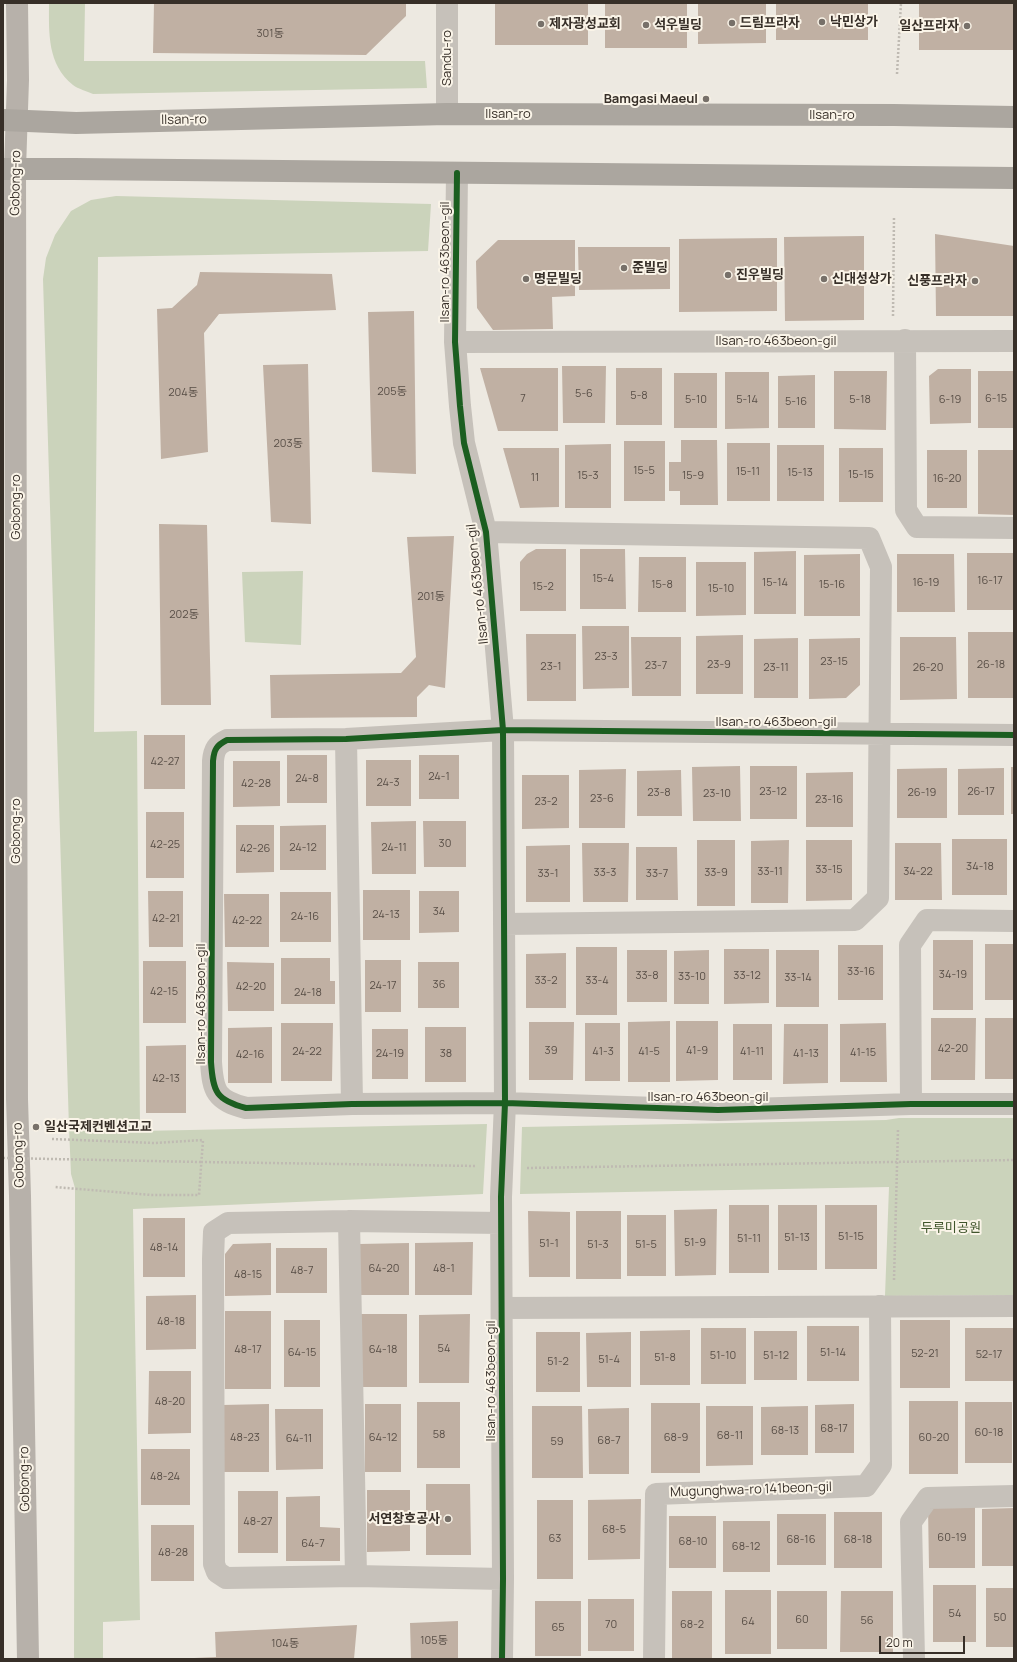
<!DOCTYPE html>
<html>
<head>
<meta charset="utf-8">
<style>
  body { margin:0 }
  #map { position:relative; width:1017px; height:1662px; overflow:hidden; background:#ede9e1; font-family:Manrope,sans-serif }
  canvas { display:block }
  .frame { position:absolute; inset:0; border:4px solid #372f28; pointer-events:none }
  .scale { position:absolute; left:879px; top:1636px; width:86px; height:18px; box-sizing:border-box; border:2px solid #372f28; border-top:0; padding-left:5px; font-size:12px; line-height:14px; white-space:nowrap; color:#372f28; -webkit-text-stroke:3px #faf4e8; paint-order:stroke }
</style>
</head>
<body>
<div id="map">
<canvas width="1017" height="1662"></canvas>
<div class="frame"></div>
<div class="scale">20 m</div>
</div>
<script>
const context = document.querySelector('canvas').getContext('2d');
context.lineJoin = 'round';
function fillPath(path, color) {
  context.fillStyle = color;
  context.fill(path, 'evenodd');
}
function strokePath(path, color, width, dash) {
  context.strokeStyle = color;
  context.lineWidth = width;
  context.lineCap = dash ? 'butt' : 'round';
  context.setLineDash(dash || []);
  context.stroke(path);
}
function label(font, color, halo, rows, align = 'center') {
  context.font = font + ' Manrope,"Noto Sans KR",sans-serif';
  context.lineWidth = 4;
  context.setLineDash([]);
  context.textBaseline = 'middle';
  context.strokeStyle = halo;
  context.fillStyle = color;
  for (const [text, x, y, turn = 0] of rows) {
    context.save();
    context.translate(x, y);
    context.rotate((+turn || 0) * Math.PI / 180);
    context.textAlign = isNaN(turn) ? turn : align;
    if (halo) context.strokeText(text, 0, 0);
    context.fillText(text, 0, 0);
    context.restore();
  }
}
const green = new Path2D(`
  M49 3H85L84 61H425L427 88 93 94C87 91 78 89 73 85 47 64 49 33 49 3Z
  M116 196 431 204 428 251 98 257 94 732 137 731 140 1131 487 1124 483 1194 133 1209 140 1620 103 1622V1659H74L75 1204V1188L71 1174 69 1128 43 279 46 258 55 235 71 211 91 200Z
  M303 571 301 645 245 642 242 572Z
  M899 1118H1014V1295L885 1296 889 1187 520 1194 522 1127 886 1120Z`);
const building = new Path2D(`
  M154 3H406V16L366 55 153 53Z
  M495 3H588V45H495Z
  M605 3H687V48H605Z
  M698 3H766V43L698 44Z
  M776 3H868V40H776Z
  M919 3H1014V50H919Z
  M935 234 1014 246V316H936Z
  M864 236V320L785 321 784 237Z
  M777 238V311L679 312V239Z
  M498 240H575V296L552 297 553 329 493 330 477 308 476 261Z
  M578 247H670V289L579 290Z
  M200 272 332 274 336 310 219 314 204 333 208 452 161 459 157 309 172 308 197 285Z
  M414 311 416 474 372 472 368 312Z
  M308 364 311 524 271 522 263 365Z
  M562 366H606L605 423H563Z
  M480 368H558V431H498Z
  M616 368H662V425H616Z
  M938 369H971V423L930 424 929 376Z
  M834 371H887L886 430 834 429Z
  M978 371H1014V428H978Z
  M725 372H769V428L725 429Z
  M674 373H717V428H674Z
  M815 375V428H778V376Z
  M681 440H717L718 505H680V491H669V462H681Z
  M624 441H665V501H624Z
  M727 443H770V501H727Z
  M611 444V508H565V445Z
  M777 445H824V501H777Z
  M503 448H559V507L520 508Z
  M839 448H883V502H839Z
  M927 450H967V508H927Z
  M978 450H1014V515L978 514Z
  M159 524 207 525 211 705H161Z
  M454 536 445 688 429 685 417 697V717L271 718 270 675 401 673 416 657 407 537Z
  M536 549H566V611H520V562L527 554Z
  M580 549H625L626 609H580Z
  M796 551V614H754V552Z
  M967 553H1014V610H967Z
  M860 554V616H804V555Z
  M897 554H954L955 612H897Z
  M639 557H686V612H638Z
  M696 562H746V615L696 616Z
  M582 626H629V688L583 689Z
  M968 632H1014V698H968Z
  M526 634H576V701H527Z
  M743 635V694H696V636Z
  M631 637H681V696H632Z
  M900 637H956L957 699 900 700Z
  M798 638V698H754V639Z
  M860 638V685L846 698 809 699V639Z
  M144 735H185V789H144Z
  M287 755H327V803H287Z
  M419 755H459V799H419Z
  M366 760H411V806H366Z
  M233 761H280V806L233 807Z
  M740 766 741 821H693L692 767Z
  M750 766H797V819H750Z
  M1011 767H1014V814H1011Z
  M947 768V818H897V769Z
  M1004 768V815H958V769Z
  M626 769 625 828H579V770Z
  M681 770 682 816H637V771Z
  M853 772V827H806V773Z
  M522 775H569V828L522 829Z
  M146 812H184V878H146Z
  M416 821V874H372L371 822Z
  M423 821H466V867H424Z
  M236 825H274V872L236 873Z
  M326 825V870H280V826Z
  M952 839H1007V895H952Z
  M697 840H735V906H697Z
  M789 840 788 903H751V841Z
  M806 840H852V900L806 901Z
  M582 843H629L628 902H583Z
  M895 843H941L942 900H895Z
  M570 845V902H526V846Z
  M636 847H677L678 900H636Z
  M363 890H410V940H363Z
  M148 891H183V947H149Z
  M419 891H459V932L419 933Z
  M280 892H331V942H280Z
  M224 894H269V947H225Z
  M933 940H973V1010H933Z
  M985 944H1014V1000H985Z
  M838 945H883V1000H838Z
  M576 947H617V1015H576Z
  M724 949H769V1003L724 1004Z
  M627 950H667V1002H627Z
  M709 950V1004H674V951Z
  M776 950H819V1007H776Z
  M566 953V1008H526V954Z
  M281 958H330V981H335V1004H281Z
  M365 960H401V1012H365Z
  M143 961H186V1023H143Z
  M227 962 274 963V1011H228Z
  M418 962H459V1008H418Z
  M931 1018H976L975 1080H931Z
  M985 1018H1014V1079H985Z
  M670 1021V1082H628V1022Z
  M676 1021H718V1080L676 1081Z
  M529 1022H574L573 1080H529Z
  M281 1023H333L332 1081H281Z
  M585 1023H620V1081H585Z
  M886 1023 887 1082H840V1024Z
  M733 1024H772V1080H733Z
  M784 1024H828V1083L783 1084Z
  M272 1027V1083H228V1028Z
  M425 1027H466V1082H425Z
  M372 1029H408V1079H372Z
  M186 1045V1113H146V1046Z
  M729 1205H769V1273H729Z
  M778 1205H817V1270H778Z
  M825 1205H877V1269H825Z
  M717 1209 716 1275 675 1276 674 1210Z
  M528 1211 570 1212V1277H529Z
  M576 1211H621V1279H576Z
  M627 1215H666V1276H627Z
  M143 1218H185V1277H143Z
  M473 1242 472 1295H415V1243Z
  M271 1243V1295L225 1296V1254L233 1244Z
  M409 1243V1295H359V1244Z
  M276 1248H327V1293H276Z
  M196 1295V1349L146 1350V1296Z
  M225 1311H271V1389H225Z
  M360 1314H407V1387H360Z
  M470 1314 469 1383H419V1315Z
  M284 1320H320V1387H284Z
  M900 1320H950V1388H900Z
  M807 1326H859V1381H807Z
  M701 1328H746V1384H701Z
  M965 1328H1014V1381H965Z
  M690 1330V1385H640V1331Z
  M754 1331H797V1380H754Z
  M536 1332H580V1392H536Z
  M631 1332V1387H587L586 1333Z
  M149 1371H191V1433L148 1434Z
  M909 1401H958V1474H909Z
  M417 1402H460V1468H417Z
  M965 1402H1012V1463H965Z
  M651 1403H700V1473H651Z
  M269 1404V1472H222V1405Z
  M365 1404H401V1472H365Z
  M854 1404V1453H815V1405Z
  M532 1406H582L583 1478H532Z
  M706 1406H753V1465L706 1466Z
  M808 1406V1455H761V1407Z
  M629 1408V1474H589L588 1409Z
  M275 1409H323V1469L276 1470Z
  M141 1449H190V1505H141Z
  M426 1484H470L471 1555H426Z
  M367 1490H410V1551L367 1552Z
  M238 1491H278V1553H238Z
  M320 1496V1527L340 1528V1561H286V1497Z
  M641 1499 640 1559 588 1560V1500Z
  M537 1500H573V1579H537Z
  M928 1507H975V1568H929Z
  M1014 1508V1566H982V1509Z
  M834 1512H882V1568H834Z
  M777 1514H826V1565H777Z
  M669 1516H716V1568H669Z
  M723 1521H770V1572H723Z
  M151 1525H194V1581H151Z
  M933 1585H976V1642H933Z
  M986 1588H1014V1647H986Z
  M725 1590H771V1654H725Z
  M672 1591H712V1658L672 1659Z
  M777 1591H827V1649H777Z
  M841 1591H893V1652H840Z
  M588 1599H634V1651H588Z
  M535 1601H581V1656H535Z
  M458 1621V1659H411L410 1623Z
  M357 1625 354 1659H194V1658L216 1657 215 1632Z`);
const path = new Path2D(`
  M897 74 901 3
  M893 316 894 217
  M52 1139 155 1143 203 1140 199 1195H151L55 1187
  M201 1162 477 1166
  M527 1168 1014 1160
  M894 1280 898 1129`);
const street = new Path2D(`
  M447 3V114
  M457 173 455 342 460 406 464 443 486 532 503 730 505 1103 501 1197 503 1579 502 1659
  M905 340 906 510 917 527 1014 528
  M455 342 1014 341
  M486 532 869 538 881 567 878 898 855 920 504 924
  M1014 735 503 730 346 739 227 740C217 745 214 749 213 761L211 1062C213 1092 216 1100 246 1108L352 1104 505 1103 718 1110 911 1104H1014
  M346 739 352 1104
  M911 1104 910 945 927 920 1014 921
  M349 1221 356 1576
  M501 1223 349 1221 228 1223 214 1232 213 1259 214 1564 217 1572 226 1578 356 1576 503 1579
  M502 1308 1014 1306
  M654 1659 656 1494 866 1486 881 1465 880 1306
  M914 1659 911 1522 928 1498 1014 1496`);
const secondary = new Path2D(`
  M17 3 18 80 15 169 17 1099 20 1196 28 1659`);
const primary = new Path2D(`
  M3 120 76 123 447 114 894 115 1014 117
  M3 169H74L1014 178`);
const pathBridge = new Path2D(`
  M3 1158 201 1162`);
const cycleway = new Path2D(`
  M457 173 455 342 460 406 464 443 486 532 503 730 505 1103 501 1197 503 1579 502 1659
  M1014 735 503 730 346 739 227 740C217 745 214 749 213 761L211 1062C213 1092 216 1100 246 1108L352 1104 505 1103 718 1110 911 1104H1014`);
const markers = [
  [822,22,4,"#777069"],
  [732,23,4,"#777069"],
  [541,24,4,"#777069"],
  [646,25,4,"#777069"],
  [967,26,4,"#777069"],
  [706,99,4,"#777069"],
  [624,268,4,"#777069"],
  [728,275,4,"#777069"],
  [526,279,4,"#777069"],
  [824,279,4,"#777069"],
  [975,281,4,"#777069"],
  [36,1127,4,"#777069"],
  [448,1519,4,"#777069"]
];
const numberNames = [
  ["301동",270,34],
  ["205동",392,392],
  ["204동",183,393],
  ["5-6",584,394],
  ["5-8",639,396],
  ["7",523,399],
  ["6-15",996,399],
  ["5-10",696,400],
  ["5-14",747,400],
  ["5-18",860,400],
  ["6-19",950,400],
  ["5-16",796,402],
  ["203동",288,444],
  ["15-5",644,471],
  ["15-11",748,472],
  ["15-13",800,473],
  ["15-15",861,475],
  ["15-3",588,476],
  ["15-9",693,476],
  ["11",535,478],
  ["16-20",947,479],
  ["15-4",603,579],
  ["16-17",990,581],
  ["15-14",775,583],
  ["16-19",926,583],
  ["15-8",662,585],
  ["15-16",832,585],
  ["15-2",543,587],
  ["15-10",721,589],
  ["201동",431,597],
  ["202동",184,615],
  ["23-3",606,657],
  ["23-15",834,662],
  ["23-9",719,665],
  ["26-18",991,665],
  ["23-7",656,666],
  ["23-1",551,667],
  ["23-11",776,668],
  ["26-20",928,668],
  ["42-27",165,762],
  ["24-1",439,777],
  ["24-8",307,779],
  ["24-3",388,783],
  ["42-28",256,784],
  ["23-12",773,792],
  ["26-17",981,792],
  ["23-8",659,793],
  ["26-19",922,793],
  ["23-10",717,794],
  ["23-6",602,799],
  ["23-16",829,800],
  ["23-2",546,802],
  ["30",445,844],
  ["42-25",165,845],
  ["24-12",303,848],
  ["24-11",394,848],
  ["42-26",255,849],
  ["34-18",980,867],
  ["33-15",829,870],
  ["33-11",770,872],
  ["34-22",918,872],
  ["33-3",605,873],
  ["33-9",716,873],
  ["33-1",548,874],
  ["33-7",657,874],
  ["34",439,912],
  ["24-13",386,915],
  ["24-16",305,917],
  ["42-21",166,919],
  ["42-22",247,921],
  ["33-16",861,972],
  ["34-19",953,975],
  ["33-8",647,976],
  ["33-12",747,976],
  ["33-10",692,977],
  ["33-14",798,978],
  ["33-2",546,981],
  ["33-4",597,981],
  ["36",439,985],
  ["24-17",383,986],
  ["42-20",251,987],
  ["42-15",164,992],
  ["24-18",308,993],
  ["42-20",953,1049],
  ["39",551,1051],
  ["41-9",697,1051],
  ["24-22",307,1052],
  ["41-3",603,1052],
  ["41-5",649,1052],
  ["41-11",752,1052],
  ["41-15",863,1053],
  ["24-19",390,1054],
  ["38",446,1054],
  ["41-13",806,1054],
  ["42-16",250,1055],
  ["42-13",166,1079],
  ["51-15",851,1237],
  ["51-13",797,1238],
  ["51-11",749,1239],
  ["51-9",695,1243],
  ["51-1",549,1244],
  ["51-3",598,1245],
  ["51-5",646,1245],
  ["48-14",164,1248],
  ["64-20",384,1269],
  ["48-1",444,1269],
  ["48-7",302,1271],
  ["48-15",248,1275],
  ["48-18",171,1322],
  ["54",444,1349],
  ["48-17",248,1350],
  ["64-18",383,1350],
  ["64-15",302,1353],
  ["51-14",833,1353],
  ["52-21",925,1354],
  ["52-17",989,1355],
  ["51-10",723,1356],
  ["51-12",776,1356],
  ["51-8",665,1358],
  ["51-4",609,1360],
  ["51-2",558,1362],
  ["48-20",170,1402],
  ["68-17",834,1429],
  ["68-13",785,1431],
  ["60-18",989,1433],
  ["58",439,1435],
  ["68-11",730,1436],
  ["48-23",245,1438],
  ["64-12",383,1438],
  ["68-9",676,1438],
  ["60-20",934,1438],
  ["64-11",299,1439],
  ["68-7",609,1441],
  ["59",557,1442],
  ["48-24",165,1477],
  ["48-27",258,1522],
  ["68-5",614,1530],
  ["60-19",952,1538],
  ["63",555,1539],
  ["68-16",801,1540],
  ["68-18",858,1540],
  ["68-10",693,1542],
  ["64-7",313,1544],
  ["68-12",746,1547],
  ["48-28",173,1553],
  ["54",955,1614],
  ["50",1000,1618],
  ["60",802,1620],
  ["56",867,1621],
  ["64",748,1622],
  ["70",611,1625],
  ["68-2",692,1625],
  ["65",558,1628],
  ["105동",434,1641],
  ["104동",285,1644]
];
const poiNames = [
  ["낙민상가",830,22],
  ["드림프라자",740,23],
  ["제자광성교회",549,24],
  ["석우빌딩",654,25],
  ["일산프라자",959,26,"right"],
  ["Bamgasi Maeul",698,99,"right"],
  ["준빌딩",632,268],
  ["진우빌딩",736,275],
  ["명문빌딩",534,279],
  ["신대성상가",832,279],
  ["신풍프라자",967,281,"right"],
  ["일산국제컨벤션고교",44,1127],
  ["서연창호공사",440,1519,"right"]
];
const streetNames = [
  ["Sandu-ro",447,58,-90],
  ["Ilsan-ro",508,114],
  ["Ilsan-ro",832,115],
  ["Ilsan-ro",184,120,-1],
  ["Gobong-ro",16,183,-89],
  ["Ilsan-ro 463beon-gil",445,262,-90],
  ["Ilsan-ro 463beon-gil",776,341],
  ["Gobong-ro",16,507,-90],
  ["Ilsan-ro 463beon-gil",478,584,-96],
  ["Ilsan-ro 463beon-gil",776,722],
  ["Gobong-ro",16,831,-90],
  ["Ilsan-ro 463beon-gil",201,1004,-90],
  ["Ilsan-ro 463beon-gil",708,1097],
  ["Gobong-ro",19,1155,-92],
  ["Ilsan-ro 463beon-gil",491,1381,-90],
  ["Gobong-ro",25,1479,-91],
  ["Mugunghwa-ro 141beon-gil",751,1490,-2]
];
const parkNames = [
  ["두루미공원",951,1228]
];
fillPath(green, '#cbd3bb');
fillPath(building, '#c0b0a3');
strokePath(path, '#bfbab2', 2.5, [2, 2]);
strokePath(street, '#c6c1ba', 22);
strokePath(secondary, '#b7b1aa', 22);
strokePath(primary, '#aba69f', 22);
strokePath(pathBridge, '#bfbab2', 2.5, [2, 2]);
strokePath(cycleway, '#1b5e20', 6);
for (const [x, y, r, color] of markers) {
  const dot = new Path2D();
  dot.arc(x, y, r, 0, 2 * Math.PI);
  context.fillStyle = color;
  context.fill(dot);
  strokePath(dot, '#faf4e8', 1.5);
}
label('11px', '#594f47', null, numberNames);
label('bold 13px', '#372f28', '#faf4e8', poiNames, 'left');
label('13px', '#372f28', '#faf4e8', streetNames);
label('13px', '#40552c', '#faf4e8', parkNames);
</script>
</body>
</html>
